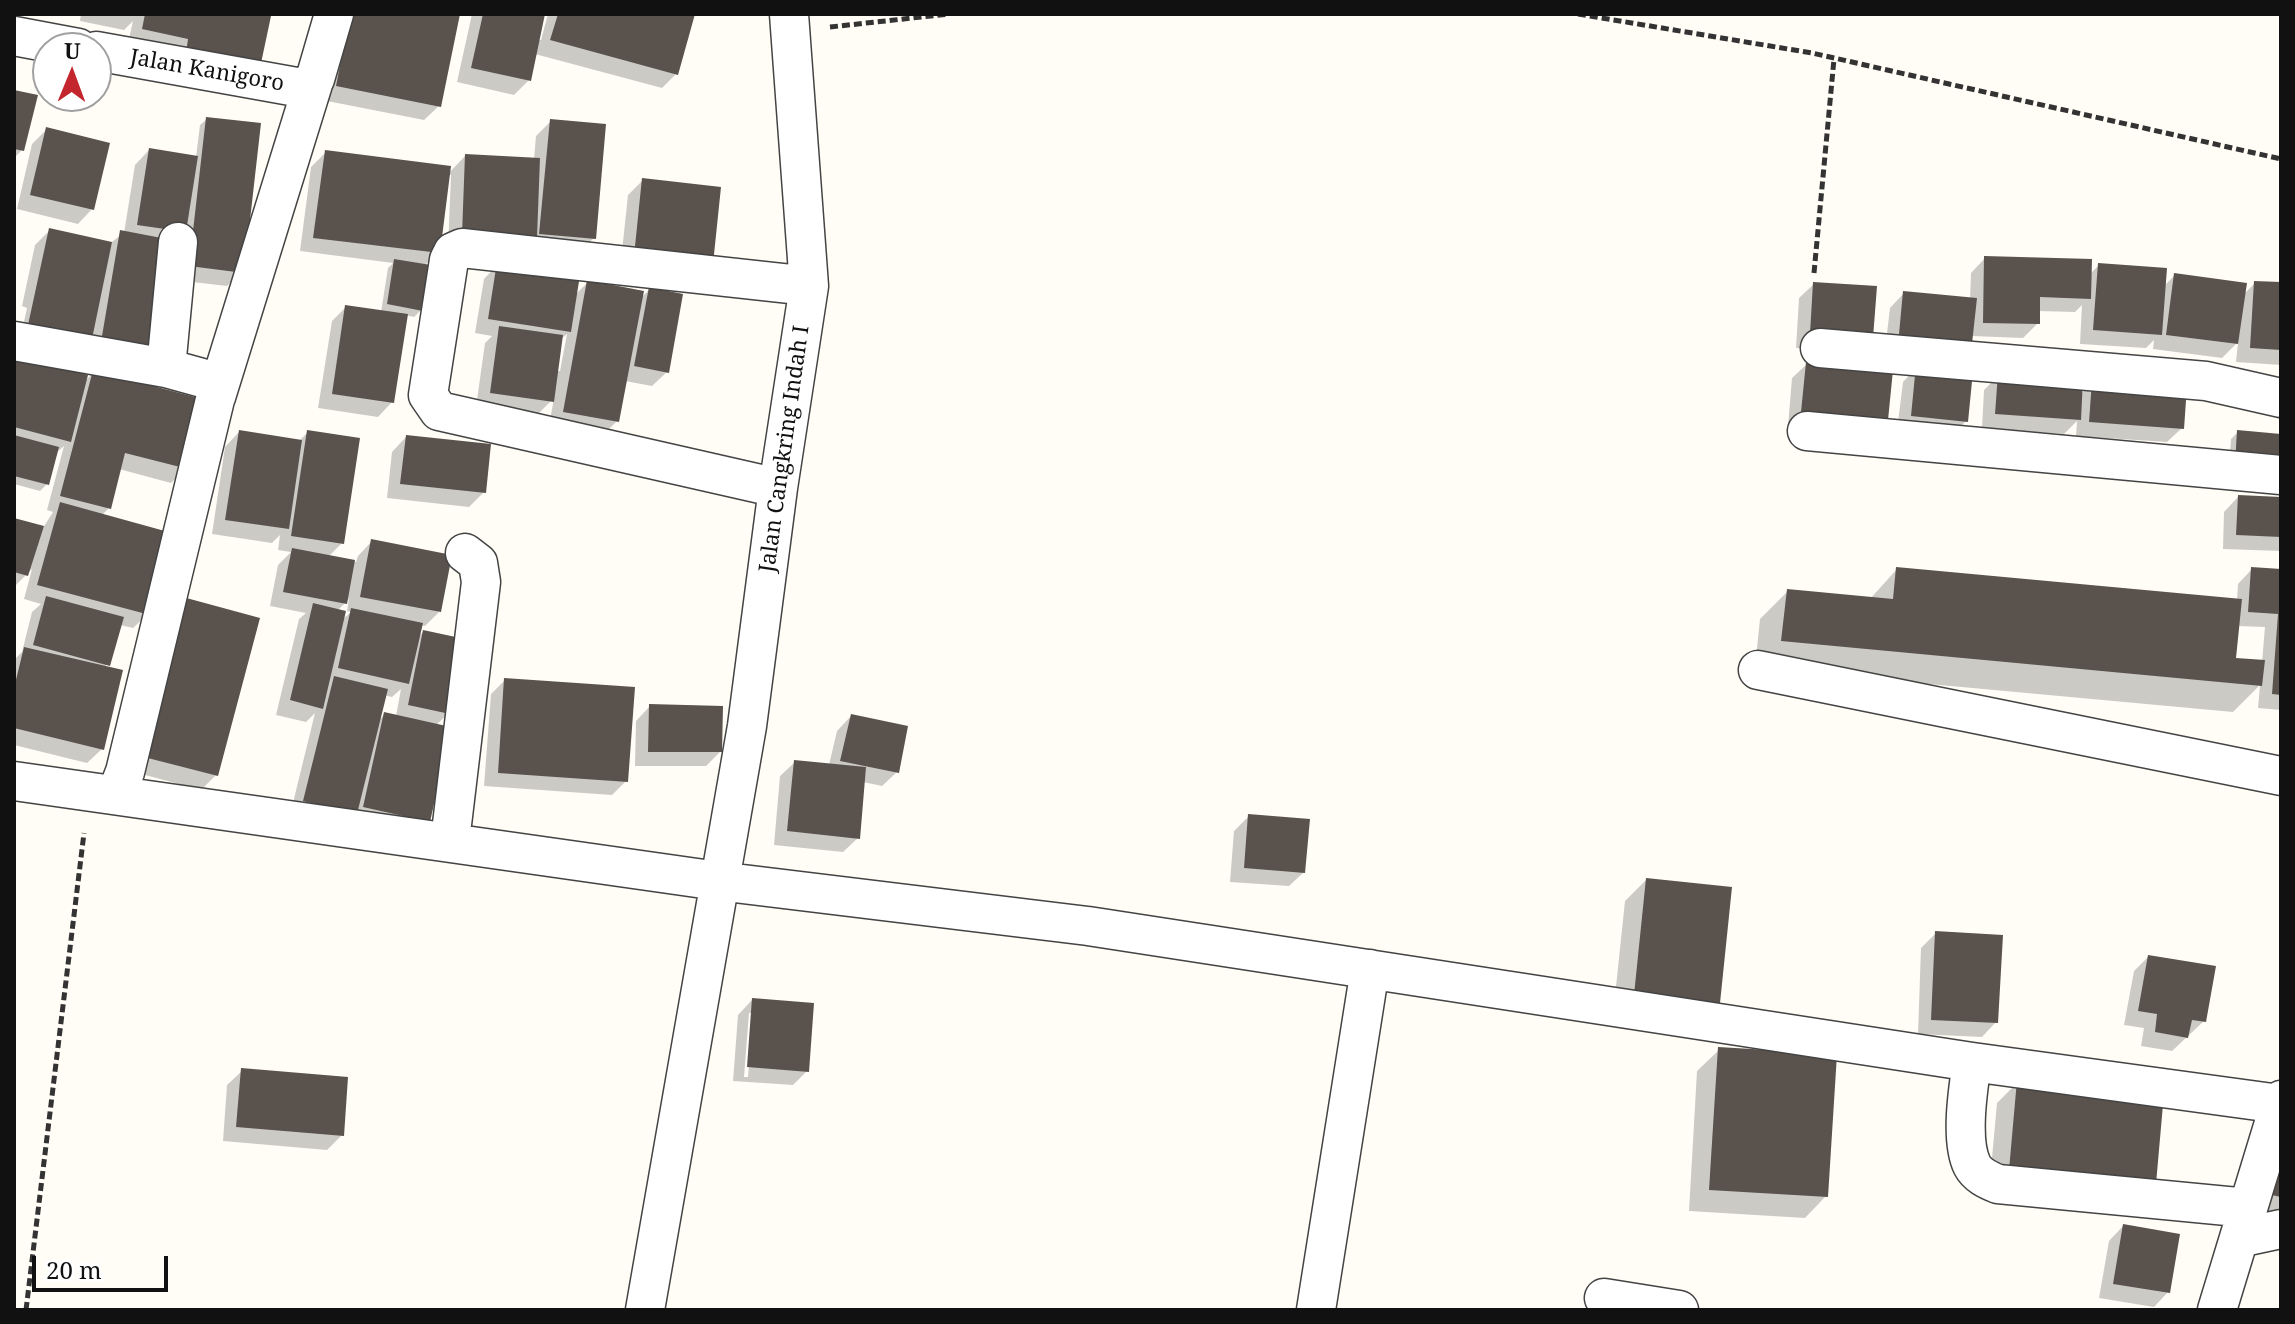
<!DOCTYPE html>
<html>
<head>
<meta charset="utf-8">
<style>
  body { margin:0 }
  #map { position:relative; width:2295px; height:1324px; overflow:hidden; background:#fffdf5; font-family:"Noto Serif",serif }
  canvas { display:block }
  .frame { position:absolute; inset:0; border:16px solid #111; pointer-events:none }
  .north { position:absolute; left:32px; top:32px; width:80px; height:80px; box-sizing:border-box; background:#fff; border:2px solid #a0a0a0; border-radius:50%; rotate:1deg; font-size:22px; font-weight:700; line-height:32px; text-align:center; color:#111 }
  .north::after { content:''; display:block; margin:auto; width:28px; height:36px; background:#c4262e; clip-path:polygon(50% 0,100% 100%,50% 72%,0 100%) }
  .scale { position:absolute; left:32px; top:1256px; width:136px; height:36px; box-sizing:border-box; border:4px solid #111; border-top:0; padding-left:10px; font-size:24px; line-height:28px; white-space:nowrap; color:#111; -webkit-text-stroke:6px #fff; paint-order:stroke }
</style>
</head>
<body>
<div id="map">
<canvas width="2295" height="1324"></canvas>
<div class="frame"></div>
<div class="north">U</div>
<div class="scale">20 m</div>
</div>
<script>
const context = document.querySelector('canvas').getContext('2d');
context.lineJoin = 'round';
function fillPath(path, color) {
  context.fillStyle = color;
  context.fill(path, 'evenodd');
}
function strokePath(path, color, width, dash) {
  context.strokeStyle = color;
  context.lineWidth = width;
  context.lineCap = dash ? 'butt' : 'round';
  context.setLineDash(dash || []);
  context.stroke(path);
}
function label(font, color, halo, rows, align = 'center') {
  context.font = font + ' "Noto Serif",serif';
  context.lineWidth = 8;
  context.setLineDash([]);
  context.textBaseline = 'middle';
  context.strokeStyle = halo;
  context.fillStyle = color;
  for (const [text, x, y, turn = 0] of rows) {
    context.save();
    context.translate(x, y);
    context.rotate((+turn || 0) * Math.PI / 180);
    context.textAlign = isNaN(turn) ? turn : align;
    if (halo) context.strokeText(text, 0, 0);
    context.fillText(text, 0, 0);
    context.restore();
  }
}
const shadow = new Path2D(`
  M81 14H253L269 17 258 67 128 43 133 21 124 30 80 21Z
  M340 14H458L439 106 424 120 322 100Z
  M472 14H543L538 40H541L548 14H693L676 74 662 88 535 54 529 80 514 95 457 82Z
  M14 92 22 150 15 157H14Z
  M207 119 242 272 227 286 175 280 153 352 22 331 27 308 22 306 35 245 49 231 109 244 124 233 135 165 149 150 196 157 200 125Z
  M550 122 594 238 579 252 448 249 451 175H448L438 252 424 266 421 310 414 317 405 315 392 402 378 417 318 408 332 321 346 307 381 312 388 268 393 263 300 251 311 167 326 152 448 174 465 156 534 159 536 136Z
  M47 129 92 209 78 224 17 209 32 144Z
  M643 180 711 263 620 270 628 195Z
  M1985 258 2090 274 2099 265 2164 286 2175 275 2243 295 2255 283 2281 284V365L2236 362 2238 342 2222 358 2153 349 2154 340 2146 348 2080 344 2082 305 2075 312 2038 311V323L2023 338 1971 336 1884 359 1890 308 1904 293 1970 300 1971 273Z
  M498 264 575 295 588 282 641 298 650 289 667 372 652 386 625 381 617 421 602 436 549 426 554 398 537 415 476 407 485 343 492 336 475 333 484 279ZM567 334 560 371H556L560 340Z
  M1814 284 1857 352 1796 348 1799 298Z
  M14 357 84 382 94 372 186 468 171 483 119 469 109 508 101 516 148 614 133 628 120 625 105 668 102 749 87 763 14 745V660L22 652 32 612 41 604 24 599 32 569 14 587V520L43 528 53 512 47 510 64 446 55 454 47 484 40 491 14 484Z
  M1807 364 1872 433 1788 426 1792 378Z
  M1917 367 1966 421 1952 435 1897 430 1903 382Z
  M1999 375 2080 395 2093 382 2182 428 2167 442 2076 436 2077 421 2064 434 1982 428 1984 390Z
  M239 432 299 441 308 432 342 543 328 557 356 562 358 556 372 541 439 612 425 626 420 625 417 638 423 632 449 713 436 725 413 836 290 815 315 713 306 722 276 715 299 619 306 613 270 606 278 565 291 552 278 550 280 535 272 543 212 534 225 447ZM349 599 347 611 351 612 342 620 337 611ZM401 689 396 716 385 714 378 721 384 695 392 697Z
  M2238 432 2281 436 2229 470 2231 439Z
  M406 437 484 492 469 507 387 498 392 452Z
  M2238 497 2281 499V551L2223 549 2224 512Z
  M1897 569 2237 600 2238 584 2252 569 2281 571V710L2258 708 2260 685 2233 712 1755 668 1760 619 1788 591 1870 599ZM2237 626 2265 627 2262 662 2234 660Z
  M179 598 216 775 201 790 123 769Z
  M505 680 626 781 612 795 484 786 491 694Z
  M650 706 720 752 706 766H635L636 721Z
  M851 716 897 772 882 786 863 782 858 838 843 852 774 845 780 776 795 762 829 765 837 731Z
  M1249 816 1304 872 1289 886 1230 882 1234 831Z
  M1646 880 1718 1002 1697 1023 1613 1015 1625 901Z
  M1936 933 1996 1022 1982 1037 1918 1034 1921 948Z
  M2148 957 2204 1021 2172 1051 2141 1046 2144 1028 2124 1025 2134 971Z
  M752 1000 807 1071 793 1085 733 1081 738 1015ZM749 1013H753L748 1077H744Z
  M1719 1050 1826 1196 1805 1218 1689 1211 1697 1071Z
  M242 1071 342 1135 327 1150 223 1141 227 1085Z
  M2018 1082 2162 1095 1989 1191 1997 1103Z
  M2281 1119V1215L2249 1207Z
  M2123 1226 2168 1292 2154 1307 2099 1298 2109 1241Z`);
const building = new Path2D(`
  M145 14 271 16 260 68 186 53 188 39 142 29Z
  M350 14H460L441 107 336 86Z
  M483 14H545L531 81 471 68Z
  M558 14H695L678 75 550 40Z
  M14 90 38 95 24 151 14 149Z
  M206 117 261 123 244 273 189 266Z
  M550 119 606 124 596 239 539 234Z
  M46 127 110 143 94 210 30 195Z
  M149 148 198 156 186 232 137 225Z
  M325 150 451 166 440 253 313 238Z
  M465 154 540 158 537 238 462 235Z
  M642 178 721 187 713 264 634 256Z
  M49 228 112 242 92 339 28 325Z
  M120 230 172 240 155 353 101 342Z
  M1984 256 2092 259 2091 299 2040 297V324L1983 323Z
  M394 259 431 265 423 311 387 304Z
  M497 262 580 275 571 332 488 319Z
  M2098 263 2167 268 2162 335 2093 330Z
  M2174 273 2247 283 2238 344 2166 335Z
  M587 280 644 291 619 422 563 412Z
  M2254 281 2281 282V350L2250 348Z
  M1813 282 1877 286 1873 338 1810 334Z
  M649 287 683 294 669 373 634 366Z
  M1903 291 1977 298 1971 353 1898 345Z
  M345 305 408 314 394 403 332 394Z
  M499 326 563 335 554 402 490 393Z
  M14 355 88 375 71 442 14 427Z
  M1806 362 1893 370 1888 420 1801 412Z
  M1916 365 1973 371 1968 422 1911 416Z
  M93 370 206 400 188 469 125 453 111 509 60 496Z
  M1998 373 2083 379 2081 420 1995 414Z
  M2092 380 2187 386 2184 429 2089 422Z
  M239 430 302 440 289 529 225 520Z
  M307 430 360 438 344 544 291 536Z
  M2237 430 2281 434V467L2235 464Z
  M14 435 59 447 49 485 14 476Z
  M406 435 491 444 486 493 400 484Z
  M2238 495 2281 497V537L2236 535Z
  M60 502 172 533 150 615 37 585Z
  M14 518 44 526 28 576 14 572Z
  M371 539 452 555 441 612 360 597Z
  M292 548 355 560 347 604 283 592Z
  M1896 567 2242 599 2236 658 2265 660 2262 686 1781 641 1787 589 1893 599Z
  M2251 567 2281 569V695L2272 694 2278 614 2248 612Z
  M46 596 124 617 110 666 33 645Z
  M179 596 260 618 218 776 136 755Z
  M313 603 346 611 323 709 290 700Z
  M351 608 423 623 409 684 338 668Z
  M423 630 465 639 450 714 408 705Z
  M24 647 123 670 104 750 14 728V688Z
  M334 676 388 689 357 814 303 801Z
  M504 678 635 687 628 782 498 773Z
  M649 704 723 706 722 752H648Z
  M384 712 451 727 430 822 363 807Z
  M851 714 908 726 899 773 840 761Z
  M794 760 866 767 860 839 787 831Z
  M1248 814 1310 819 1305 873 1244 868Z
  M1646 878 1732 887 1720 1003 1634 995Z
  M1935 931 2003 935 1998 1023 1931 1020Z
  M2148 955 2216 966 2206 1022 2192 1020 2188 1038 2155 1032 2157 1014 2138 1011Z
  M752 998 814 1003 809 1072 747 1067Z
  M1718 1047 1837 1054 1828 1197 1709 1190Z
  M241 1068 348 1077 344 1136 236 1127Z
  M2017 1080 2164 1093 2156 1184 2009 1170Z
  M2281 1158V1197L2262 1193Z
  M2123 1224 2180 1234 2170 1293 2113 1284Z`);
const path = new Path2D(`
  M1578 14 1812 53 2281 159
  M830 27 949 14
  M1814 273 1834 59
  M26 1310 84 833`);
const street = new Path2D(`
  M14 36 78 48
  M96 51 302 88 315 79 334 14
  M14 341 166 368 213 381 218 387 125 772 116 795
  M1820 348 2206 381 2281 398
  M166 368 178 242
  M216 397 313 84
  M1807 431 2281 475
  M778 488 439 411 428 395 449 260 453 252 462 248 809 286
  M1758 670 2281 776
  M14 781 718 881 1088 926 1972 1062 2280 1104
  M450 841 481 582 478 563 465 553
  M1972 1062C1968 1089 1960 1140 1972 1165 1977 1175 1988 1180 1998 1184L2248 1208
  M2239 1238 2281 1229
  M1604 1298 1679 1310
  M645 1310 747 726 778 488 809 286 789 14
  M1316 1310 1370 969
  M2217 1310 2281 1100`);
const streetNames = [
  ["Jalan Kanigoro",207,71,10],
  ["Jalan Cangkring Indah I",785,449,-82]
];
fillPath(shadow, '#0003');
fillPath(building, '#5a524d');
strokePath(street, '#444', 41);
strokePath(path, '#333', 5, [8, 4]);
strokePath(street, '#fff', 38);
label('22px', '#111', '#fff', streetNames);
</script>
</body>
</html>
